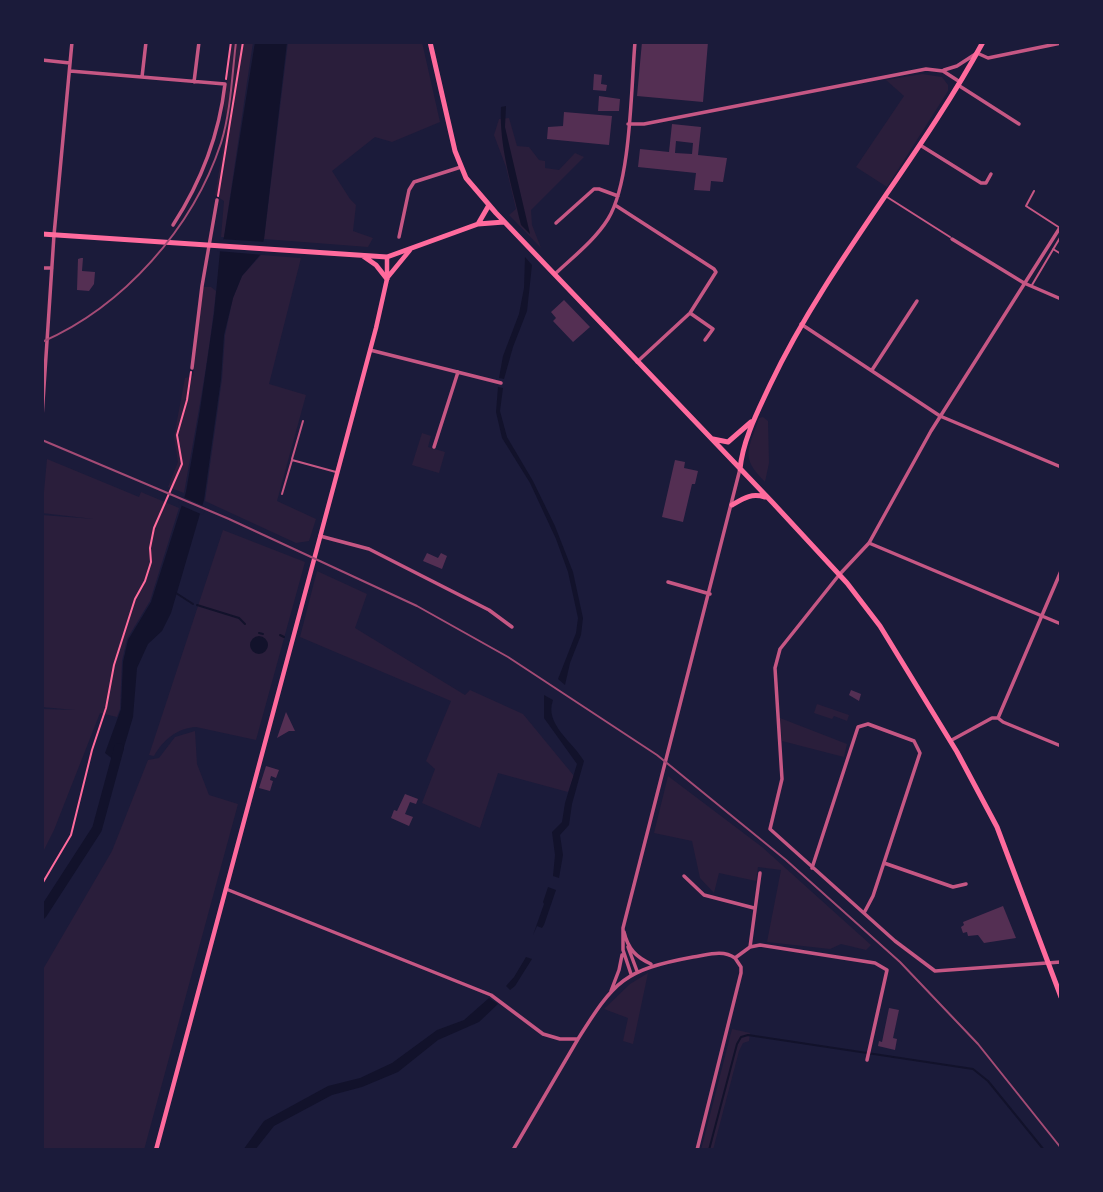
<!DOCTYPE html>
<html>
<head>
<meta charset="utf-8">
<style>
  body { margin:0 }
  #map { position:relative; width:1103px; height:1192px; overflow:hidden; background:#1b1b3a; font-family:Rubik,sans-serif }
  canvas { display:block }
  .frame { position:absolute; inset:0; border:44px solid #1b1b3a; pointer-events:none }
</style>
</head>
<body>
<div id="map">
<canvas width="1103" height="1192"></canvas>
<div class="frame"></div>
</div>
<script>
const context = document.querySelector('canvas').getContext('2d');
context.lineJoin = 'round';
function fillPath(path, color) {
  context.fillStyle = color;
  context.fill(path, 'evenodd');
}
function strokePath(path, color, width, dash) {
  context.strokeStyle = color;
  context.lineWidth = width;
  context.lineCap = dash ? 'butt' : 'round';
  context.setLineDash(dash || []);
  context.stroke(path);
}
const green = new Path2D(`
  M232 42H253L224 237H221L224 201 215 195 227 124 224 106Z
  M288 42H422L440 122 392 142 375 137 332 171 350 199 356 205 353 231 373 238 368 247 264 239Z
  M922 74 942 77 948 85V91L887 187 856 167 904 96 886 80Z
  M509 118 517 146 529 147 539 160 545 161V168L559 170 575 153 584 157 531 210 532 225 541 248 509 215 516 209 506 167 494 135 499 119Z
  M261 255 301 258 269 384 306 395 277 501 316 519 309 541 296 543 205 501 222 379 225 335 233 298 242 276Z
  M203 287H211L216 291C209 359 196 426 184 493L168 487 178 462 174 437 185 378 193 376Z
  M763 417 768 421 769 463 765 482C739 456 749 450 759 418Z
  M422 433 431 436 428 447 445 452 439 473 412 465Z
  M47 459 139 497 141 492 179 508 150 601 127 639 122 661 120 709 117 717 100 713 54 830 42 854V709L75 710 42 707V515L94 519 42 513Z
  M223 530 305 562 256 740 196 727C177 728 163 740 154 756L149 755Z
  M317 571 367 594 355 628 465 695 470 690 523 714 574 776 568 792 498 773 480 828 422 803 435 769 426 761 451 701 300 637Z
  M817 704 849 715 847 721 834 716 832 719 814 713Z
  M780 718 847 744 844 757 782 741Z
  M195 731 197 764 209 795 238 804 144 1150H42V971L112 851 148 760 159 758 175 737Z
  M668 776 762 847 871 945 866 950 841 944 830 949 767 942 781 870 758 867 756 881 719 873 714 893 700 878 692 841 654 833Z
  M648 973 633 1044 623 1041 628 1018 604 1009 630 984Z
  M732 1029 750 1033 749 1041 743 1043 739 1051 713 1150H701Z`);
const water = new Path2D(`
  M255 42H287L264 239 260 255 242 276 233 298 224 335 221 379 204 500 171 613 162 631 148 644 137 668 133 717 119 764 105 753 121 709 123 662 128 640 151 602 186 492 200 410 214 314 220 251 224 237Z
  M506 106 505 127 530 234 521 225C512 186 499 147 501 107Z
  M525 257 532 265 527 311 513 347 504 379 499 378 503 356 519 314 524 288Z
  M498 387 503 388 500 411 507 437 533 481 555 526 573 572 583 618 581 635 570 663 565 685 558 679 576 633 578 618 568 572 556 539 530 483 502 438 496 412Z
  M250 645a9 9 0 1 1 18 0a9 9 0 1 1-18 0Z
  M544 695 553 700C544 724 573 742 584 761L572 804 569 825 560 835 563 855 559 878 553 876 555 855 552 832 562 822 565 803 577 764 544 718Z
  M548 887 556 890 544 925 542 928 537 926 533 935 544 904 543 902Z
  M526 957 532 959 515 986 510 990 506 986 514 977Z
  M489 998 498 1004 479 1022 438 1040 398 1072 362 1087 332 1095 274 1126 255 1150H243L264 1121 328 1086 360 1078 392 1063 437 1030 464 1020Z`);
const pier = new Path2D(`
  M220 239 267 242 264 255 217 251Z
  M181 496 206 507 203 515 178 504Z`);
const stream = new Path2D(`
  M176 593 193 604
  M197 605 239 618 245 624
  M259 633 263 634
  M280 635 284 637
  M709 1150 737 1044 741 1037 748 1035 973 1069 988 1081 1044 1150`);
const river = new Path2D(`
  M42 914 97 829 119 748`);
const building = new Path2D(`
  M642 42H708L703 102 637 96Z
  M594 74 602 75 601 84 607 85 606 91 593 90Z
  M599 96 620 99 619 111H598Z
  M564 112 612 116 609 145 547 139 548 127 563 126Z
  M672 124 701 127 698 155 727 158 723 182 711 181 710 191 694 190 696 173 638 167 640 149 669 152ZM676 141 693 143 692 154 675 153Z
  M81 258H83L82 271 95 272 94 284 89 291 77 290 78 259Z
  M564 300 590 327 573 342 553 321 556 318 551 312Z
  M675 460 685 462 684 468 698 471 695 484H692L683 522 662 517Z
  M427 553 438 558 441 553 447 556 442 569 423 561Z
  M851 690 861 694 859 701 849 695Z
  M286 712 295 731H289L277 738Z
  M266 766 279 770 276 778 271 776 270 780 273 781 270 791 259 788Z
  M405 794 418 799 416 804 410 802 405 814 413 817 409 826 391 818 394 810 397 811Z
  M1003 906 1016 938 984 943 978 935 968 936 967 932 963 933 961 927 964 925 963 922Z
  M889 1008 899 1010 893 1038 897 1039 895 1050 878 1046 879 1041 882 1042Z`);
const path = new Path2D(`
  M226 79 231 42
  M218 196 243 42
  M42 884 71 835 92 750 106 708 114 665 135 599 145 581 151 562 150 548 154 528 182 464 177 435 187 400 191 372`);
const service = new Path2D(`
  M1034 191 1026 206 1060 228
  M887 197 950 237
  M1053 249 1061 254
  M1032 285 1061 236
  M292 459 303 421
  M282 494 292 460 336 472`);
const minor = new Path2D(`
  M42 60 70 63
  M944 70 957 66 977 53 988 58 1061 43
  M70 71 225 84C219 136 201 182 173 225
  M142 77 146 42
  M194 82 199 42
  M958 85 1019 124
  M628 124H644L926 69 943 71 960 82
  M920 145 981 183H986L991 174
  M615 205 714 269 716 272 690 313 637 362
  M556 223 594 189H599L618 196
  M1061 226 931 431 869 543 839 575 780 649 775 668 782 779 770 829 895 941 935 971 1061 962
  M399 237 409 190 414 182 461 167
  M952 239 1024 283 1061 299
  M42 268H52
  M555 274C573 257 595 240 608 219 631 182 631 88 635 42
  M690 313 713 329 705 340
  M801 324 940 416 1061 467
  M370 350 501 383
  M192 368 202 286 217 200
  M872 370 917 301
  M1061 381V383
  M42 417 54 235 72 42
  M434 447 458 372
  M320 536 369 549 489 610 512 627
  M869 543 1061 624
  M668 582 710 594
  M998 718 1003 722 1061 746
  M950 741 992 718H998L1061 571
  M884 863 953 887 966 884
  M812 868 858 727 868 724 914 741 920 753 873 896 864 913
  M684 876 704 895 754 908
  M226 889 491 995 543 1034 560 1039H578C615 980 624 970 693 957 707 955 723 949 735 958L750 947 760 945 875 963 887 970 867 1060
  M624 932C628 949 636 957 651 964
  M628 947 637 971
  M750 947 760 873
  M631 974 623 950V928L740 469
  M611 991 619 970 622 955
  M513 1150 578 1039
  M697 1150 741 973V967L735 958`);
const secondary = new Path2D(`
  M387 278 410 250
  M156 1150 376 328 387 279V257`);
const primary = new Path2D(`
  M430 42 455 151 466 178 496 213 773 503 847 583 880 626 957 752 997 827 1061 997
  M478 224 504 222
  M42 234 387 257 478 224 489 205
  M363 256 376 265 387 279
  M713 439 728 442 751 422
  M740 469C743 439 758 411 770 385 828 263 919 160 983 42
  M732 505C744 498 751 493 765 497`);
const rail = new Path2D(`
  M42 342C124 306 193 228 221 143 231 111 232 75 236 42
  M42 440 229 519 417 606 508 657 657 755 786 860 900 962 978 1044 1061 1148`);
fillPath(green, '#2a1e3b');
fillPath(water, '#12122b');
fillPath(pier, '#1b1b3a');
strokePath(stream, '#12122b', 2);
strokePath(river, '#12122b', 10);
fillPath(building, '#542f53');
strokePath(path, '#ff6b9d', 2);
strokePath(service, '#c65784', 2);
strokePath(minor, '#c65784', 3.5);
strokePath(secondary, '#ff6b9d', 4.5);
strokePath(primary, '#ff6b9d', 5);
strokePath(rail, '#a44b75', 2);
</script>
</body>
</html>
